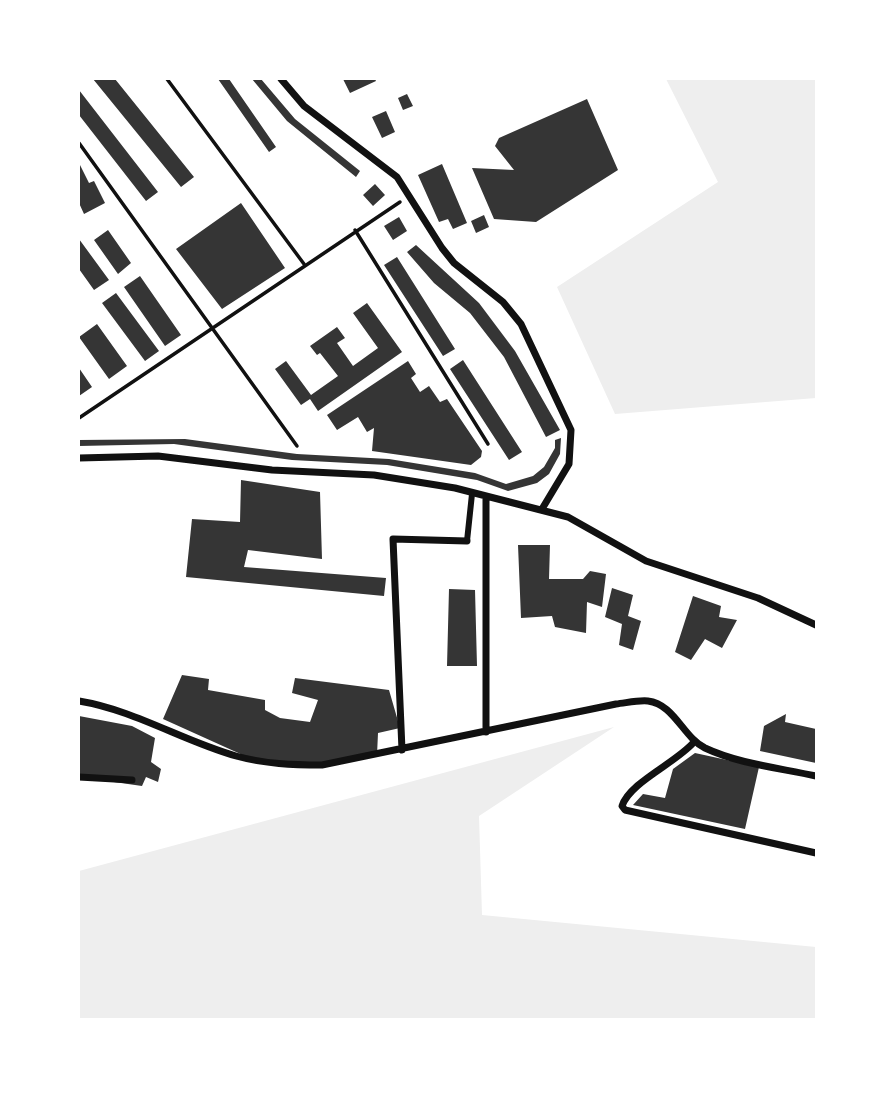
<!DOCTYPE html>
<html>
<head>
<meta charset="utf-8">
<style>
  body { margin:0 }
  #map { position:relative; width:895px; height:1098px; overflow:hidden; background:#fff; font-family:"DejaVu Sans",sans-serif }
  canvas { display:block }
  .frame { position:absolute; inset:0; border:80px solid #fff; pointer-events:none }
</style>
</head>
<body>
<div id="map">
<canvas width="895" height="1098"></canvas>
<div class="frame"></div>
</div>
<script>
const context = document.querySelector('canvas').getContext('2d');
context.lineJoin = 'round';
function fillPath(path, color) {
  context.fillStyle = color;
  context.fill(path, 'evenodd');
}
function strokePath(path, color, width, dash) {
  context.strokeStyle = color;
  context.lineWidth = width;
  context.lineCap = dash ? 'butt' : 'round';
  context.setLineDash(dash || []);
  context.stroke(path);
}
const green = new Path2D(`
  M666 79H816V398L615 414 557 287 718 182Z
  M614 727 479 816 482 915 816 947V1019H79V871Z`);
const building = new Path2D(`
  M93 79H115L194 177 181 187Z
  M218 79H229L276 147 269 152Z
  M252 79H261L295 119 360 171 356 177 287 121Z
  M343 79H375L376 81 350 93Z
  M79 90 158 192 146 201 79 115Z
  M407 94 413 106 403 110 398 98Z
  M587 99 618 170 536 222 494 219 472 168 514 170 495 146 499 138Z
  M386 111 395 132 382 138 372 117Z
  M79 163 89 183 94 181 105 203 84 214 79 203Z
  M442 164 467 223 453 229 448 219 439 222 418 175Z
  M375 184 385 195 373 206 363 195Z
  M241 203 285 268 222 309 176 249Z
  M484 215 489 227 476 233 471 221Z
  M399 217 407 231 393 240 384 226Z
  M108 230 131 263 118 274 94 240Z
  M79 239 109 280 94 290 79 269Z
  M416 245 479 303 515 351 560 430 546 437 504 357 470 313 434 283 407 252Z
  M397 257 455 349 443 356 384 265Z
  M140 276 181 335 165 346 124 287Z
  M116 293 159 351 145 361 102 303Z
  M367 303 402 352 318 411 310 399 301 405 275 369 286 361 311 395 338 376 320 353 317 355 310 346 337 327 345 338 337 343 353 366 378 348 353 313Z
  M97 324 127 366 109 379 79 337Z
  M463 360 522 452 509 460 450 369Z
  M408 361 416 374 411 378 420 392 429 386 440 402 447 399 482 451 481 457 471 465 372 451 374 428 367 432 358 417 337 430 327 415Z
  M79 368 92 387 79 396Z
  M561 438 560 454 549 474 537 483 508 491 477 480 387 465 292 460 174 444 79 446V440L185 439 297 454 389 459 475 473 506 484 533 476 544 467 555 448V440Z
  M241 480 320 492 322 559 248 550 244 567 386 578 384 596 186 577 192 519 240 522Z
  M518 545H550L549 579H583L590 571 606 574 602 607 587 602 586 633 555 627 552 616 521 618Z
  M612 588 633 595 628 616 641 621 633 650 619 645 622 624 605 617Z
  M449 589 475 590 477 666H447Z
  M693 596 721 606 719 617 737 620 722 648 705 639 691 660 675 652Z
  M182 675 209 679 208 690 265 700V710L280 718 310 722 318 700 292 693 295 678 389 690 400 728 378 733 377 755 335 763 256 761 163 719Z
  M786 714 785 722 816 729V763L760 751 764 726Z
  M79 716 132 726 155 738 151 762 161 769 158 782 146 777 142 786 79 777Z
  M695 753 759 767 745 829 633 805 643 794 665 798 673 769Z`);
const path = new Path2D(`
  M167 79 304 264
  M79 143 297 446
  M355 230 488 444
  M79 418 400 202`);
const pedestrian = new Path2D(`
  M467 541 472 494`);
const minor = new Path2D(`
  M281 79 304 106 397 177 442 248 454 263 503 302 521 324 571 430 569 464 542 509
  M79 458 158 456 272 470 374 475 455 488 568 517 646 561 758 598 816 625
  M79 701C134 710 183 741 236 756 265 764 293 765 322 765L616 704C626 703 638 700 648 701 674 704 683 737 705 748 739 764 780 768 816 776
  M486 732V498
  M694 742C676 763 630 782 622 806L625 810 816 853
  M402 750 393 539 467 541
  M79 777 132 780`);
fillPath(green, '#eee');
fillPath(building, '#353535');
strokePath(path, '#111', 3.5);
strokePath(pedestrian, '#111', 6);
strokePath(minor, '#111', 7);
</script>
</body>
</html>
